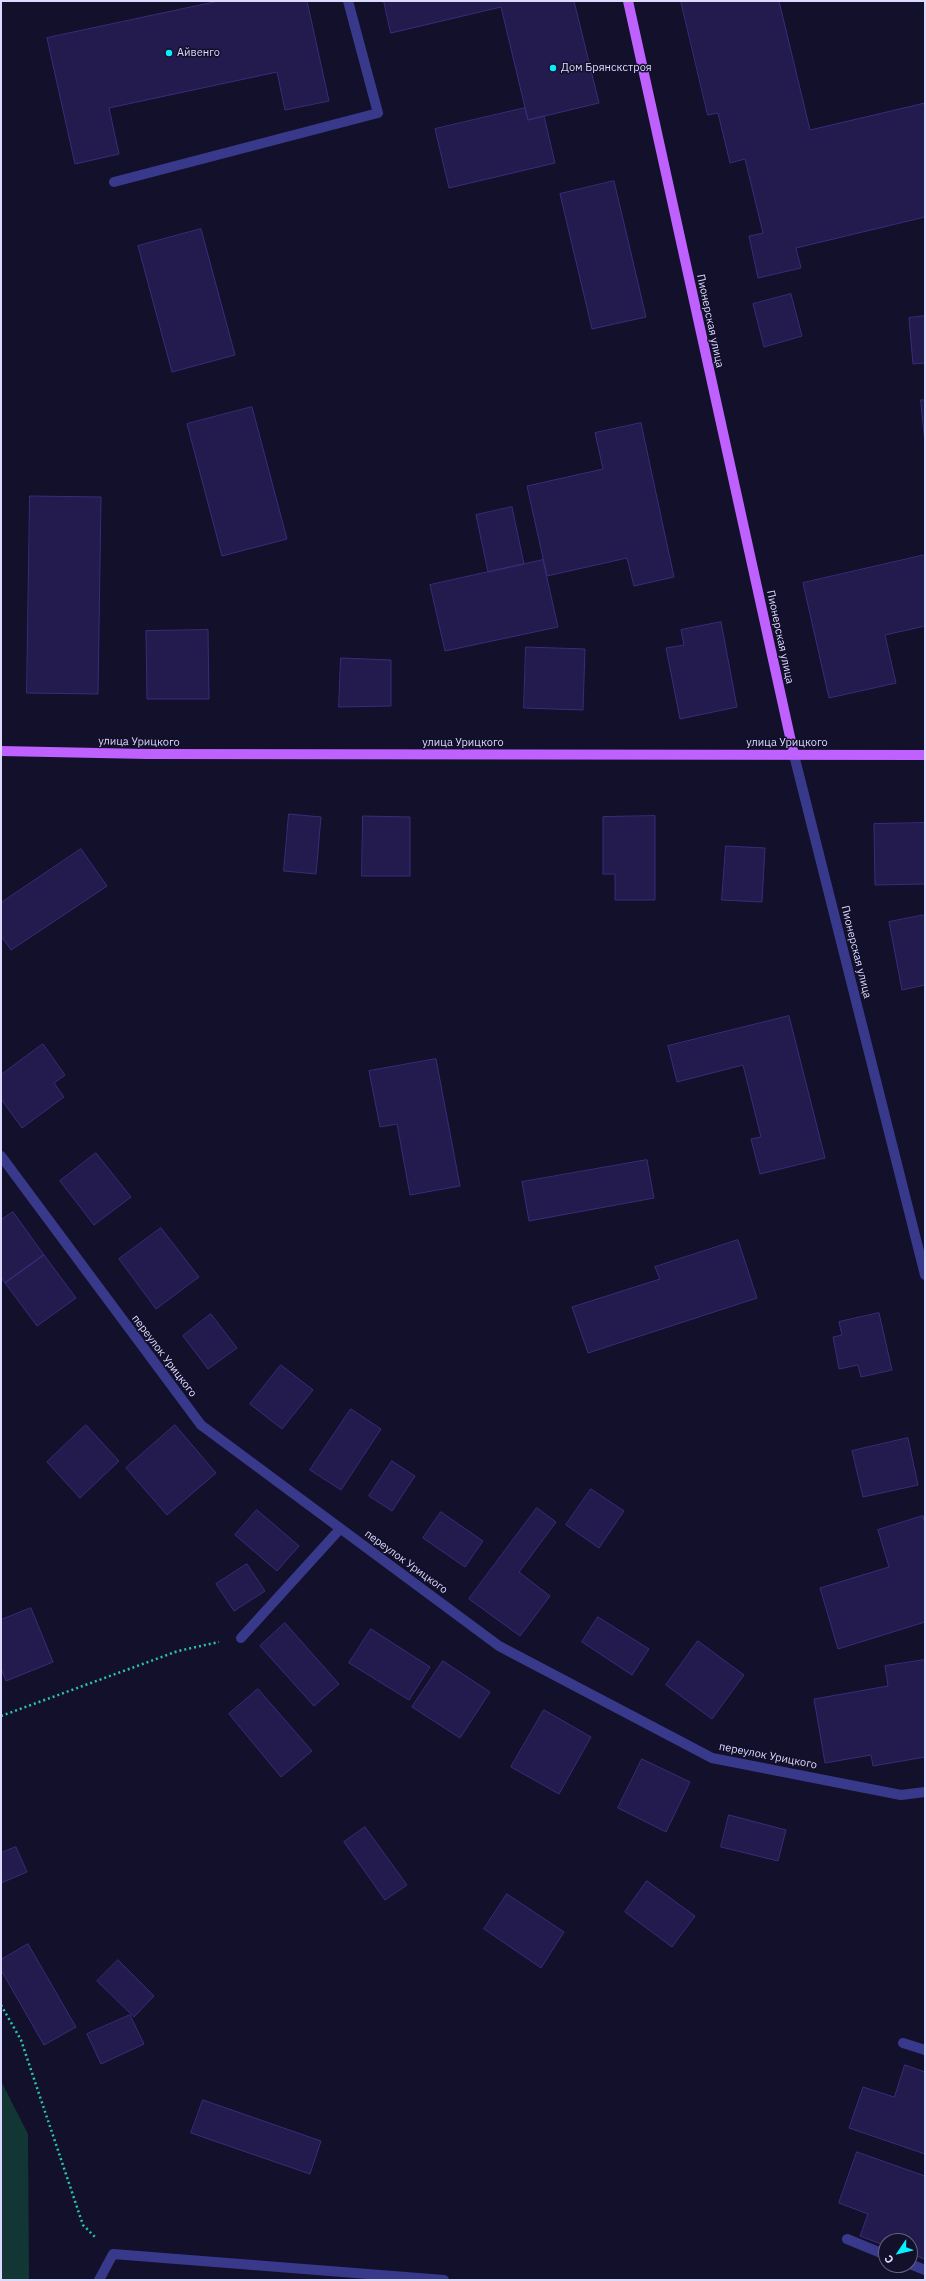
<!DOCTYPE html>
<html>
<head>
<meta charset="utf-8">
<style>
  body { margin:0 }
  #map { position:relative; width:926px; height:2281px; overflow:hidden; background:#13102b; font-family:"IBM Plex Sans",sans-serif }
  canvas { display:block }
  .frame { position:absolute; inset:0; border:2px solid #dddaff; pointer-events:none }
  .north { position:absolute; left:878px; top:2233px; width:40px; height:40px; box-sizing:border-box; background:#13102b; border:1px solid #646180; border-radius:50%; rotate:235deg; font-size:11px; font-weight:700; line-height:16px; text-align:center; color:#dddaff }
  .north::after { content:''; display:block; margin:auto; width:14px; height:18px; background:#06efff; clip-path:polygon(50% 0,100% 100%,50% 72%,0 100%) }
</style>
</head>
<body>
<div id="map">
<canvas width="926" height="2281"></canvas>
<div class="frame"></div>
<div class="north">С</div>
</div>
<script>
const context = document.querySelector('canvas').getContext('2d');
context.lineJoin = 'round';
function fillPath(path, color) {
  context.fillStyle = color;
  context.fill(path, 'evenodd');
}
function strokePath(path, color, width, dash) {
  context.strokeStyle = color;
  context.lineWidth = width;
  context.lineCap = dash ? 'butt' : 'round';
  context.setLineDash(dash || []);
  context.stroke(path);
}
function label(font, color, halo, rows, align = 'center') {
  context.font = font + ' "IBM Plex Sans",sans-serif';
  context.lineWidth = 3;
  context.setLineDash([]);
  context.textBaseline = 'middle';
  context.strokeStyle = halo;
  context.fillStyle = color;
  for (const [text, x, y, turn = 0] of rows) {
    context.save();
    context.translate(x, y);
    context.rotate((+turn || 0) * Math.PI / 180);
    context.textAlign = isNaN(turn) ? turn : align;
    if (halo) context.strokeText(text, 0, 0);
    context.fillText(text, 0, 0);
    context.restore();
  }
}
const green = new Path2D(`
  M1 2081 28 2134 29 2280H1Z`);
const building = new Path2D(`
  M219 1H307L329 101 285 110 277 72 109 108 119 154 75 164 47 38Z
  M384 1H574L599 103 528 120 501 7 391 33Z
  M681 1H779L810 130 925 103V217L796 248 801 268 758 278 749 236 763 233 745 159 730 163 718 113 708 115Z
  M525 108 528 120 544 116 555 163 449 188 435 129Z
  M614 181 646 317 592 329 560 194Z
  M201 229 235 355 172 372 138 246Z
  M791 294 802 336 764 347 753 304Z
  M925 316V363L913 364 909 318Z
  M921 400H925V443Z
  M252 407 287 539 222 556 187 424Z
  M641 423 674 577 634 586 627 558 547 576 527 486 603 469 595 433Z
  M30 496 101 497 98 694 27 693Z
  M512 507 524 564 488 572 476 515Z
  M925 555V626L885 635 896 683 829 698 803 583Z
  M543 560 558 627 445 651 430 585Z
  M721 622 737 707 680 719 666 648 684 645 681 630Z
  M208 630 209 699H147L146 631Z
  M526 647 585 649 583 710 524 708Z
  M341 658 391 660V706L339 707Z
  M289 814 321 817 316 874 284 871Z
  M363 816 410 817V876H362Z
  M655 816V900H615V874H603V817Z
  M925 823V884L875 885 874 824Z
  M726 846 765 848 762 902 722 900Z
  M81 849 107 886 11 950 1 936V903Z
  M925 915V985L902 990 889 922Z
  M789 1016 825 1158 760 1174 751 1139 761 1137 743 1065 677 1082 668 1046Z
  M43 1044 65 1075 54 1083 64 1097 22 1128 1 1099V1075Z
  M436 1059 460 1186 410 1195 397 1124 380 1127 369 1071Z
  M96 1153 131 1197 94 1225 60 1181Z
  M647 1160 654 1198 529 1221 522 1182Z
  M13 1212 44 1255 5 1283 1 1277V1220Z
  M161 1228 199 1277 156 1309 119 1259Z
  M738 1240 757 1298 588 1353 572 1307 660 1279 655 1267Z
  M44 1255 76 1298 37 1326 5 1283Z
  M879 1313 892 1370 861 1377 858 1365 839 1369 833 1337 842 1335 839 1322Z
  M211 1314 237 1348 208 1369 183 1336Z
  M281 1365 313 1390 282 1429 250 1404Z
  M351 1409 381 1429 341 1490 310 1470Z
  M86 1425 119 1461 80 1498 47 1462Z
  M175 1425 216 1473 167 1515 126 1468Z
  M908 1438 918 1485 863 1497 852 1451Z
  M392 1461 415 1476 392 1511 369 1496Z
  M591 1489 624 1511 599 1548 566 1525Z
  M537 1508 556 1522 519 1572 550 1596 520 1636 469 1599Z
  M257 1510 299 1546 277 1571 235 1535Z
  M441 1512 483 1541 465 1567 423 1538Z
  M923 1516 925 1524V1622L838 1649 820 1588 889 1567 878 1530Z
  M247 1564 265 1591 234 1611 216 1584Z
  M31 1608 53 1662 6 1681 1 1668V1620Z
  M598 1617 649 1649 632 1675 582 1642Z
  M285 1623 339 1684 314 1706 260 1646Z
  M371 1629 430 1667 409 1700 349 1663Z
  M698 1641 744 1675 712 1719 666 1685Z
  M925 1660V1757L873 1766 871 1755 825 1763 814 1699 888 1686 885 1666Z
  M443 1661 490 1692 460 1738 412 1707Z
  M258 1689 312 1751 281 1777 229 1714Z
  M544 1710 591 1737 559 1794 511 1767Z
  M642 1759 690 1782 666 1832 618 1808Z
  M729 1815 786 1830 778 1861 721 1847Z
  M365 1827 407 1885 385 1900 344 1842Z
  M16 1847 27 1872 1 1883V1853Z
  M647 1881 695 1916 672 1947 625 1912Z
  M507 1894 564 1932 541 1968 484 1929Z
  M28 1944 76 2027 44 2045 1 1970V1960Z
  M118 1960 154 1996 134 2017 97 1981Z
  M130 2015 144 2044 101 2064 87 2034Z
  M905 2065 925 2072V2154L849 2128 863 2087 894 2097Z
  M203 2100 321 2141 310 2174 191 2133Z
  M857 2152 925 2176V2259L910 2254V2241H886V2246L860 2236 868 2214 839 2203Z`);
const path = new Path2D(`
  M1 1716 178 1651 219 1642
  M1 2005 21 2040 83 2225 96 2238`);
const service = new Path2D(`
  M114 182 378 113 348 1
  M241 1638 340 1529
  M903 2043 925 2050
  M847 2239 886 2255
  M910 2264 925 2270
  M99 2280 113 2254 444 2280`);
const minor = new Path2D(`
  M794 755 925 1275
  M1 1156 201 1425 499 1646 712 1758 901 1795 925 1792`);
const primary = new Path2D(`
  M628 1 794 755
  M1 751 147 754 925 755`);
const markers = [
  [169,53,4,"#06efff"],
  [553,68,4,"#06efff"]
];
const poiNames = [
  ["Айвенго",177,53],
  ["Дом Брянскстроя",561,68]
];
const streetNames = [
  ["Пионерская улица",710,321,78],
  ["Пионерская улица",780,637,78],
  ["улица Урицкого",139,742,1],
  ["улица Урицкого",463,743],
  ["улица Урицкого",787,743],
  ["Пионерская улица",856,952,76],
  ["переулок Урицкого",164,1356,53],
  ["переулок Урицкого",406,1562,36],
  ["переулок Урицкого",768,1756,11]
];
fillPath(green, '#123633');
fillPath(building, '#231b4d');
strokePath(building, '#392c7a', 1);
strokePath(path, '#2ac3b4', 2.5, [2, 3]);
strokePath(service, '#39398c', 10);
strokePath(minor, '#39398c', 10);
strokePath(primary, '#bf61ff', 10);
for (const [x, y, r, color] of markers) {
  const dot = new Path2D();
  dot.arc(x, y, r, 0, 2 * Math.PI);
  context.fillStyle = color;
  context.fill(dot);
  strokePath(dot, '#13102b', 1.5);
}
label('11px', '#dddaff', '#13102b', poiNames, 'left');
label('11px', '#dddaff', '#13102b', streetNames);
</script>
</body>
</html>
